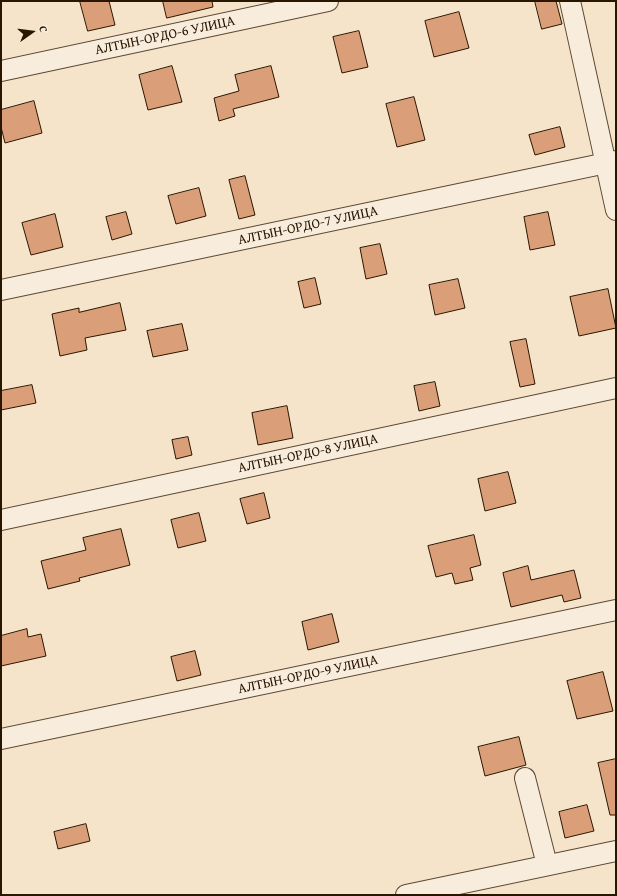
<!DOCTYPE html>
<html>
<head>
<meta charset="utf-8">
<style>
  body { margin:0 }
  #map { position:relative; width:617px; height:896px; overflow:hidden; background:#f5e3ca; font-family:"Gentium Book Plus",serif }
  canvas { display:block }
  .frame { position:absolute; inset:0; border:2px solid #291600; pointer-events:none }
  .north { position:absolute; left:12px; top:12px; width:40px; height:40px; -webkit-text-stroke:3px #f8eddd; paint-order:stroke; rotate:76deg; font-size:11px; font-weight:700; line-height:16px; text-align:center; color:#291600 }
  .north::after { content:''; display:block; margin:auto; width:14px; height:18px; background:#291600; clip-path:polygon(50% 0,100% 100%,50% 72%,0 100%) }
</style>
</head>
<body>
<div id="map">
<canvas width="617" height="896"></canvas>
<div class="frame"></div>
<div class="north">С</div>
</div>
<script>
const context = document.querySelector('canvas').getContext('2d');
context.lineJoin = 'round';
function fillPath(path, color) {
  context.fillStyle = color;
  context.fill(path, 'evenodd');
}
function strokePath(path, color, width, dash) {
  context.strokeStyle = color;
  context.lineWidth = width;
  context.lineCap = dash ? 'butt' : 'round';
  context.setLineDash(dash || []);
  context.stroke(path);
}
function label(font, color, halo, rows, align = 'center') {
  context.font = font + ' "Gentium Book Plus",serif';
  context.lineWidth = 3.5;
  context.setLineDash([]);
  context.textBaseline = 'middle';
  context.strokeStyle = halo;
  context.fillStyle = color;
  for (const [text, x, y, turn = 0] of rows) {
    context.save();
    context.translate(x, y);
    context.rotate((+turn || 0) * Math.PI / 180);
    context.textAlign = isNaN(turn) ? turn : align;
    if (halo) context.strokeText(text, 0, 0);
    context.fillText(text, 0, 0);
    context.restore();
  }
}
const building = new Path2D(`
  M80 1H109L115 25 88 31Z
  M163 1H212L213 7 167 18Z
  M535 1H556L562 24 542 29Z
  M459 12 469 48 434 57 425 21Z
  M359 31 368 67 342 73 333 37Z
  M172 66 182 102 148 110 139 75Z
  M271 66 279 97 233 109 235 116 219 121 214 98 239 91 235 75Z
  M414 97 425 140 397 147 386 104Z
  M34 101 42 133 5 143 1 127V110Z
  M560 127 565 147 535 155 529 135Z
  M245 176 255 215 239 219 229 180Z
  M199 188 206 216 176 224 168 196Z
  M126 212 132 234 112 240 106 217Z
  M548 212 555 245 530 250 524 217Z
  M55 214 63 247 31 255 22 223Z
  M380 244 387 274 366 279 360 248Z
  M315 278 321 304 304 308 298 282Z
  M458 279 465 308 435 315 429 285Z
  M608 289 616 328 579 336 570 297Z
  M120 303 126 330 85 338 87 350 60 356 52 314 79 308V312Z
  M182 324 188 350 153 357 147 331Z
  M526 339 535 384 520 387 510 342Z
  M435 382 440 406 419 411 414 386Z
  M32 385 36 403 1 410V391Z
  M287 406 293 438 258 445 252 413Z
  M188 437 192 455 176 459 172 440Z
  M508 472 516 503 485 511 478 479Z
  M264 493 270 518 247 524 240 499Z
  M199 513 206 541 178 548 171 520Z
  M121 529 130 565 79 578 80 581 48 589 41 561 86 550 83 538Z
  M474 535 481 565 470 568 473 580 455 584 452 573 436 577 428 546Z
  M528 566 531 580 574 570 581 598 564 602 562 595 511 607 503 573Z
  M332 614 339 642 308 650 302 622Z
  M27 629 28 637 41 634 46 656 1 666V636Z
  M195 651 201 675 177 681 171 657Z
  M603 672 613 711 577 719 567 681Z
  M519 737 526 765 485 776 478 747Z
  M616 759V815H610L598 763Z
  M587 805 594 831 565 838 559 812Z
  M86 824 90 841 58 849 54 832Z`);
const street = new Path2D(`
  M570 1 616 210
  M1 71 328 1
  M1 290 616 161
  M1 520 616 388
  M1 739 616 610
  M525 778 547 865
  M406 895 616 851`);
const streetNames = [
  ["АЛТЫН-ОРДО-6 УЛИЦА",165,36,-12],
  ["АЛТЫН-ОРДО-7 УЛИЦА",308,226,-12],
  ["АЛТЫН-ОРДО-8 УЛИЦА",308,454,-12],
  ["АЛТЫН-ОРДО-9 УЛИЦА",308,675,-12]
];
fillPath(building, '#da9e78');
strokePath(building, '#291600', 1);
strokePath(street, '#5c4932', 22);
strokePath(street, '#f8eddd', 20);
label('14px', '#291600', '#f8eddd', streetNames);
</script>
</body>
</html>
